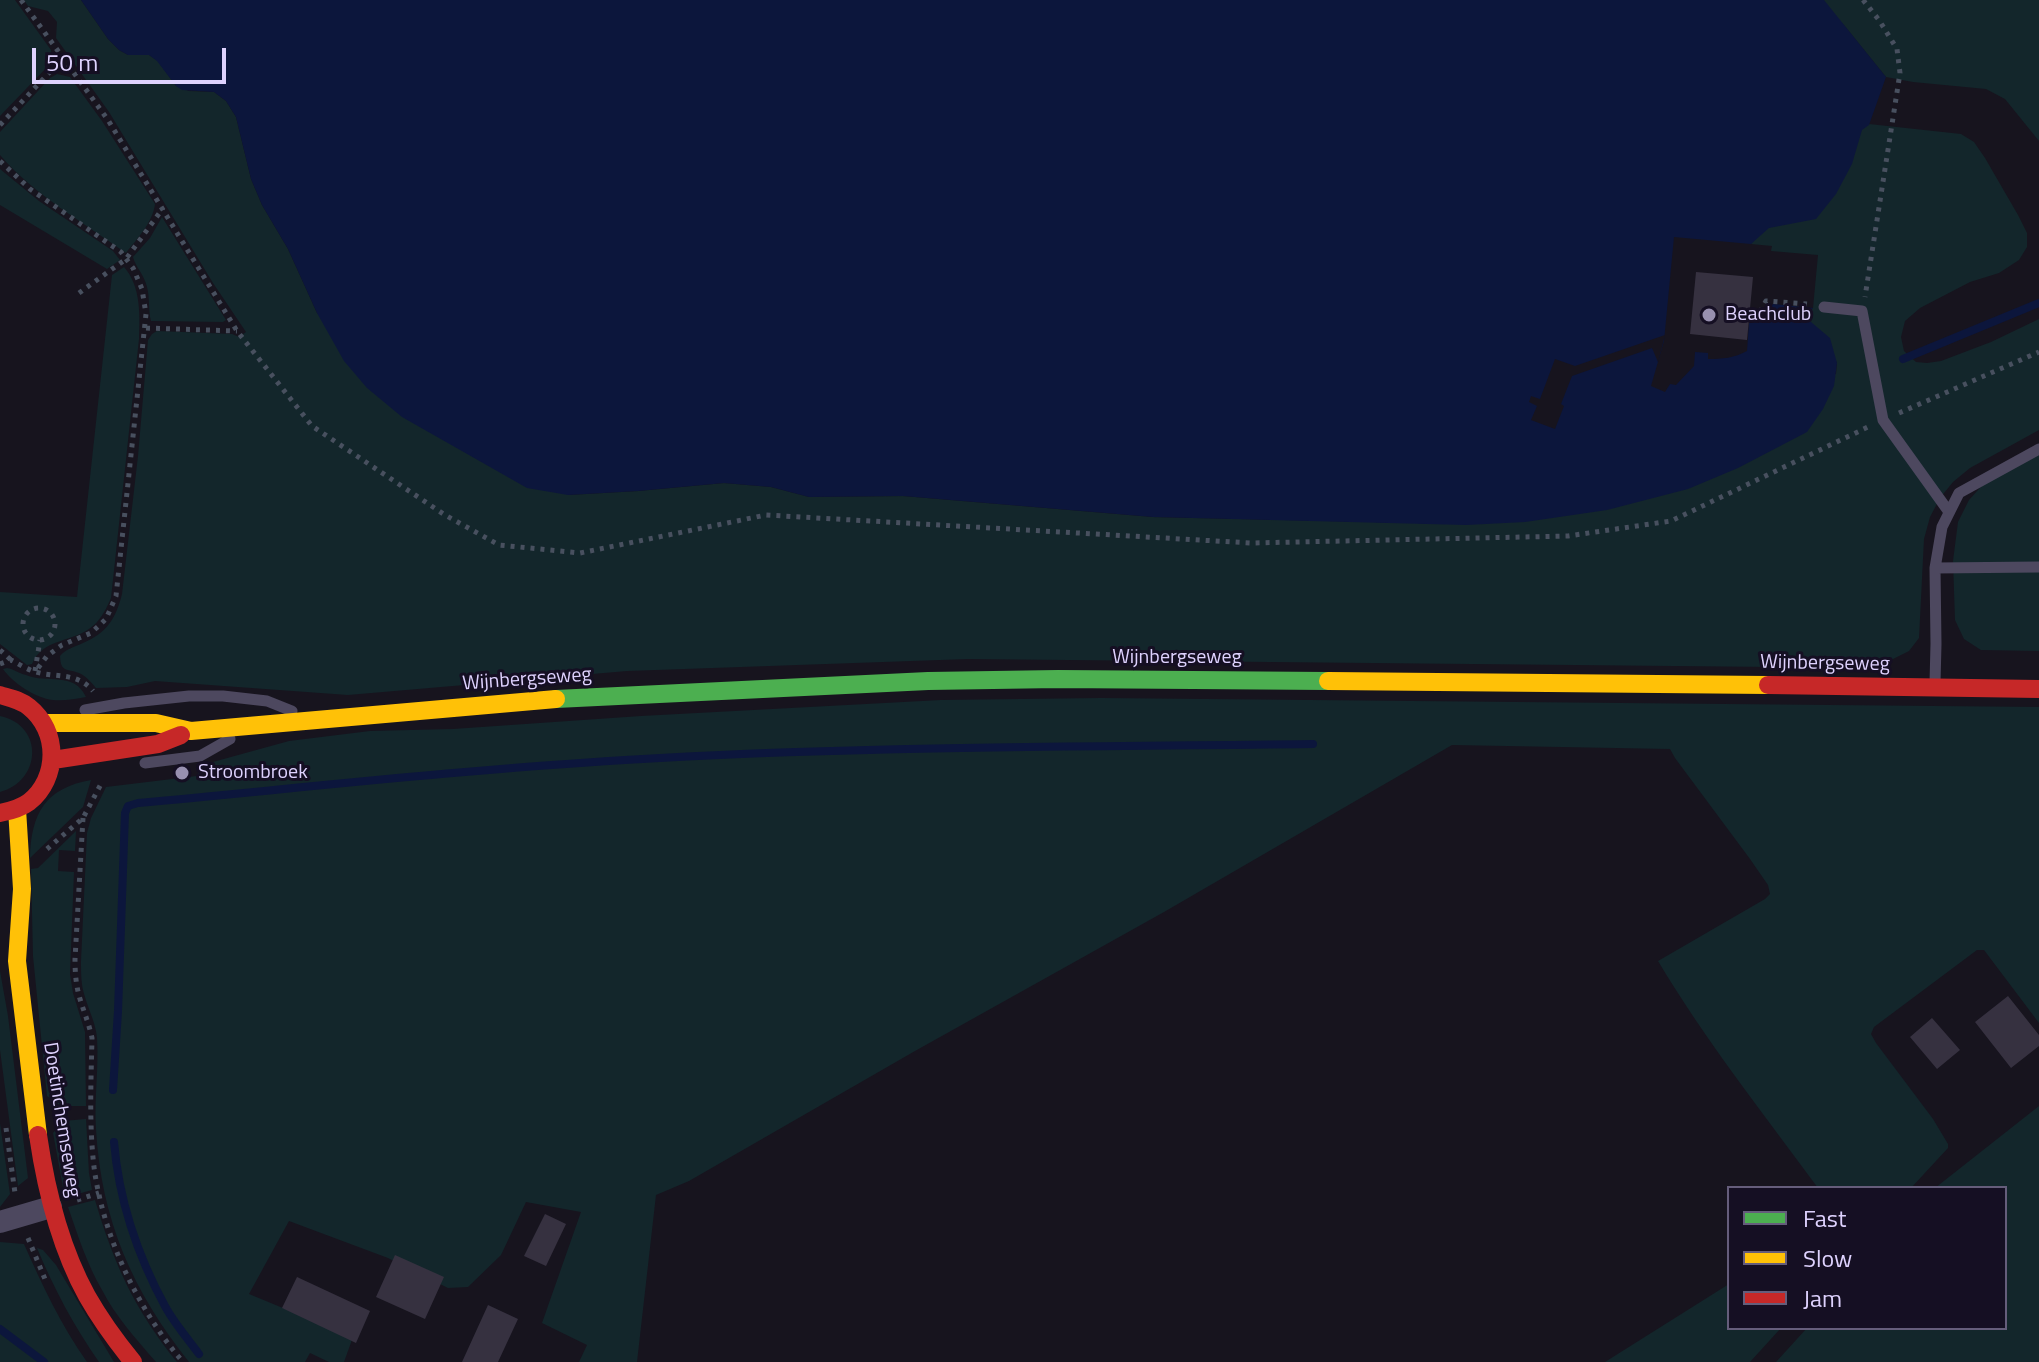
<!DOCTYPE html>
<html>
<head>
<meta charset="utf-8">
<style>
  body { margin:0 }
  #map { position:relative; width:2039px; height:1362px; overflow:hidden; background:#17141e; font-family:"Titillium Web",sans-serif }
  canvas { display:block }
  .legend { position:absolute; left:1727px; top:1186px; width:280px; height:144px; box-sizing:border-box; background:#150f23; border:2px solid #655d7b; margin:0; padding:10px 14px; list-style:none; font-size:24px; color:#ded2fe }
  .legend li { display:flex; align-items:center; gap:16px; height:40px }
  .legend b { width:40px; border:2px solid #655d7b }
  .scale { position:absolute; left:32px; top:48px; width:194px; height:36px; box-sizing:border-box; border:4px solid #ded2fe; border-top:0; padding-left:10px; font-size:24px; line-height:28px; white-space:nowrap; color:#ded2fe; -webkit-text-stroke:6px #150f23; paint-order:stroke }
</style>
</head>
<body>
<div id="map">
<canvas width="2039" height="1362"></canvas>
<ul class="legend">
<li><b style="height:10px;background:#4caf50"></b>Fast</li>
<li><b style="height:10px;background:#ffc107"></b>Slow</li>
<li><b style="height:10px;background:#c62828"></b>Jam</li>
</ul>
<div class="scale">50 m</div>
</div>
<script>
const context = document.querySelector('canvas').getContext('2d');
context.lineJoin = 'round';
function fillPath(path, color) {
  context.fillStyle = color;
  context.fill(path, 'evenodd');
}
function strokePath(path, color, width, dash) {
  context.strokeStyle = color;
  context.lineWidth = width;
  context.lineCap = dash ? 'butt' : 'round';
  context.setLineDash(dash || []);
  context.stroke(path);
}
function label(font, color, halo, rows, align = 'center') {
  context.font = font + ' "Titillium Web",sans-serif';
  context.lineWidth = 6;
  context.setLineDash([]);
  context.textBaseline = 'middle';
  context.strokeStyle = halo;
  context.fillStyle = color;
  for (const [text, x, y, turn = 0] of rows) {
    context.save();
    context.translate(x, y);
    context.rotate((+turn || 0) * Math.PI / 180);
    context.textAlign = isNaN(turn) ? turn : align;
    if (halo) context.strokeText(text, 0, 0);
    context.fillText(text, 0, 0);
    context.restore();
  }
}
const green = new Path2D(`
  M0 0H15L51 50 52 58 49 65 0 116Z
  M24 0H81L108 39 119 50 128 55H149L158 61 176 86 189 91 214 92 226 101 236 117 251 179 262 205 288 249 317 313 568 495 638 491 724 483 771 487 809 497 903 496 1153 517 1460 524 1836 374 1837 363 1805 316 1813 308 1818 255 1771 251 1772 246 1751 244 1830 146 1869 124 1961 134 1974 142 1985 158 2018 215 2027 233V247L2019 260 1999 273 1970 282 1920 308 1905 321 1901 337 1904 351 1916 362 1927 363 1941 361 1991 342 2039 319V430L1970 468 1953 482 1940 498 1930 517 1924 539 1919 638 1909 651 1891 660 1847 665 1775 667 968 659 627 671 348 695 155 681 127 687 96 688C91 682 86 676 79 673 66 668 61 673 60 656 66 649 74 647 83 643 107 633 116 618 122 594L138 456 148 340 152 334 157 331 232 334 239 337 246 332 213 283 109 112 56 38 57 22 48 11 28 6Z
  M1798 0H2039V141L2005 99 1986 89 1913 82 1886 77 1843 24Z
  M57 74 70 77 102 121 155 204C153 222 137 239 126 253 84 223 33 194 0 155V132L50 78Z
  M0 169 39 201 113 251 120 260 107 269 0 205Z
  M162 217 226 320 223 322 151 321C148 310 150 298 147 287 144 274 136 268 133 257L150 238Z
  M124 267C141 286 140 315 139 339L111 598C107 607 102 618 94 625 75 643 43 637 32 664L27 665 0 644V592L77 597 112 275Z
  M2039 453V651L1981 650 1964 639 1955 620 1953 561 1958 522 1969 500 1987 480Z
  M7 668C14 669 18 673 26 675 48 684 74 671 86 697 75 699 64 701 53 700 35 698 13 683 3 669Z
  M1101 698 2039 707V1023L1984 950H1977L1874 1027 1871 1034 1876 1043 1933 1119 1948 1144V1148L1911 1188H1818C1763 1113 1705 1040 1658 961L1765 899 1770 894 1768 885 1750 859 1675 758 1670 749 1452 745 1164 912 915 1051 689 1181 656 1195 637 1362H579L587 1345 542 1323 581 1212 526 1202 501 1255 468 1287 448 1288 388 1258 289 1221 249 1294 353 1337 344 1362H329L310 1353 305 1362H189C133 1292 101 1220 96 1129 94 1099 99 1068 97 1038 96 1024 89 1011 85 997 81 985 81 974 81 961L87 833 91 818 106 787 197 776 202 765 289 741 370 731 453 729 641 716 941 700Z
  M0 716C44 725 42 781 0 792Z
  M91 780 83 807 30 858C31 814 45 788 91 780Z
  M76 831 75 851 59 850 58 871 74 872 70 974 73 993 85 1032 86 1106H61L47 1096 33 956 31 869 38 868Z
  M0 971 8 1016 28 1178 18 1186 0 1050Z
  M2039 1106V1362H1776L1807 1328H2005V1188H1935Z
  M86 1119 89 1173 92 1190 74 1195 64 1193 53 1133 63 1121Z
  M0 1123 10 1194 0 1207Z
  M95 1200C114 1264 134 1309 177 1362H156C136 1339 116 1317 102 1290 87 1264 78 1236 68 1207Z
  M0 1242 24 1244C42 1285 61 1325 87 1362H0Z
  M37 1248 43 1250 56 1265 114 1362H99C74 1326 54 1289 37 1248Z
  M1729 1284V1328H1781L1750 1362H1605Z`);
const water = new Path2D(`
  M81 0H1824L1886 77 1869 125 1862 130 1852 164 1836 194 1816 219 1769 228 1751 244 1674 237 1664 341 1651 386 1665 392 1670 384 1676 385 1694 366 1695 352 1708 353V359C1723 359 1734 358 1747 351L1749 323 1759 322 1773 304 1813 308 1805 317 1830 338 1837 363 1834 386 1823 409 1807 432 1738 468 1688 489 1607 510 1525 522 1466 525 1153 517 903 496 809 497 771 487 724 483 638 491 568 495 527 488 402 417 367 388 344 361 317 313 288 249 262 205 251 179 236 117 226 101 214 92 182 90 176 86 157 61 149 55H128L119 50 108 39Z`);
const pier = new Path2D(`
  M1665 335 1658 362 1652 348 1572 376 1561 404 1564 406 1555 429 1531 420 1537 406 1529 402 1531 396 1540 399 1555 359 1575 366Z`);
const stream = new Path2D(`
  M1903 359 2039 303
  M113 1090 118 1011 125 813 128 806 138 803C300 788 462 770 625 760 854 746 1084 747 1313 744
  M114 1142C119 1202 137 1255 166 1308 175 1324 188 1339 199 1354
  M0 1329 44 1362`);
const building = new Path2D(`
  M1696 272 1753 277 1747 340 1690 334Z
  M2008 996 2039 1035V1046L2011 1068 1975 1022Z
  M1932 1018 1960 1050 1937 1069 1910 1037Z
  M545 1214 566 1224 546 1266 524 1256Z
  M395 1255 444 1277 425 1319 376 1297Z
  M297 1277 370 1311 356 1343 282 1308Z
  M488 1305 518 1319 498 1362H462Z`);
const path = new Path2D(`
  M21 0 108 120 237 331 312 426 445 515 499 545 580 553 766 515 1251 543 1568 536 1671 521 1868 427
  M1863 0 1879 20 1897 49 1900 73 1865 297
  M0 125 62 59
  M0 161 30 189 121 252 133 268 142 289 146 314 116 596 106 619 91 633 62 645 47 656 35 672
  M79 293 126 259 163 208
  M1760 312 1766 301 1807 304
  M146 328 237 331
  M1899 413 2039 352
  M23 624a16 16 0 1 1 32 0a16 16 0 1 1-32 0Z
  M0 650 11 660
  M0 664 11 660C19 664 28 670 36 672 57 678 77 672 93 691
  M35 671 40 640
  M83 818 75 959C75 973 76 986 80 999 84 1012 89 1024 92 1038 91 1081 89 1125 94 1167 103 1236 138 1310 183 1362
  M47 849 83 818 101 784V780
  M6 1128 15 1193
  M77 1200 99 1193
  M28 1238 47 1284`);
const lane = new Path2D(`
  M1824 307 1862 311 1883 420 1949 512
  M1935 568 2039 567
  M1935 683 1936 644 1935 568 1942 527 1959 493 2039 449
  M85 710 124 703 189 696H223L267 701 292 711
  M145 763 200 756 230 739`);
const street = new Path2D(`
  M0 1222 51 1207`);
const fast = new Path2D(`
  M556 699 928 681 1058 679 1328 681`);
const slow = new Path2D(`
  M1328 681 1768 685
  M44 723H156L191 731 556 699
  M17 809 22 889 17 961 38 1135`);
const jam = new Path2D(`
  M1768 685 2039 689
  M0 695C10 698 21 700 29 707 59 731 59 778 29 802 21 808 10 811 0 813
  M53 760 158 744 181 735
  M38 1135C46 1190 60 1247 87 1296 100 1319 116 1341 133 1362`);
const markers = [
  [1709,315,8,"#9890b0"],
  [182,773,8,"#9890b0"]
];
const poiNames = [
  ["Beachclub",1725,315],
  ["Stroombroek",198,773]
];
const streetNames = [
  ["Wijnbergseweg",1177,658],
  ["Wijnbergseweg",1825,664,1],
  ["Wijnbergseweg",527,680,-4],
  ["Doetinchemseweg",61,1120,81]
];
fillPath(green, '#13262b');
fillPath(water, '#0c163c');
fillPath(pier, '#17141e');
strokePath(stream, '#0c163c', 8);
fillPath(building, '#363140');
strokePath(path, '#48505f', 5, [4, 6]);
strokePath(lane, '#4d485f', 11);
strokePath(street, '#4d485f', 22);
strokePath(fast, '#4caf50', 18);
strokePath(slow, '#ffc107', 18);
strokePath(jam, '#c62828', 18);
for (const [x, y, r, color] of markers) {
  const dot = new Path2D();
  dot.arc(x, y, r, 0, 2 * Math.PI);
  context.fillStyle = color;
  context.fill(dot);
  strokePath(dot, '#150f23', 3);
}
label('20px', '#ded2fe', '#150f23', poiNames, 'left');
label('20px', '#ded2fe', '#150f23', streetNames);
</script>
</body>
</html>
